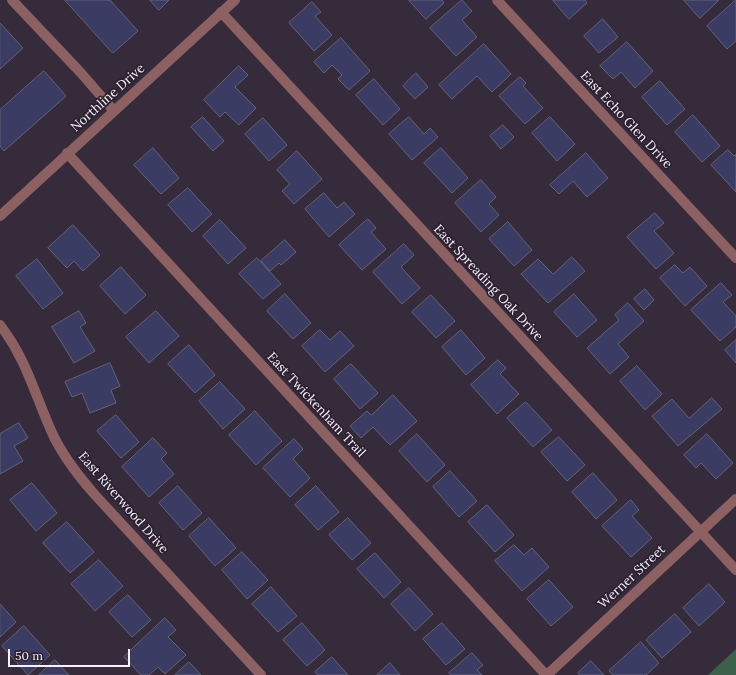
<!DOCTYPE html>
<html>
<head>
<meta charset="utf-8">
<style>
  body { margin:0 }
  #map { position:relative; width:736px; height:675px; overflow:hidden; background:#362b3a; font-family:Lora,serif }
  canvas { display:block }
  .scale { position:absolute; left:8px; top:649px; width:122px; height:18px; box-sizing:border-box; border:2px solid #f8f1fb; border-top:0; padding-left:5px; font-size:12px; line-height:14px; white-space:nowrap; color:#f8f1fb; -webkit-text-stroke:3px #2c2130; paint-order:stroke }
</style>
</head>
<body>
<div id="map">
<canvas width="736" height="675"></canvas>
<div class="scale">50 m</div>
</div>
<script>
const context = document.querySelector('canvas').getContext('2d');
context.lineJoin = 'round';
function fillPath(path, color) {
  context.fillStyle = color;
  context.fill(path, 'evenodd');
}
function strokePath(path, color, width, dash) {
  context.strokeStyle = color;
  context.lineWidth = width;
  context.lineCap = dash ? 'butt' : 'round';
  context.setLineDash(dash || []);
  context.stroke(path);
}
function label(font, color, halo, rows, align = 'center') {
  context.font = font + ' Lora,serif';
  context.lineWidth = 3.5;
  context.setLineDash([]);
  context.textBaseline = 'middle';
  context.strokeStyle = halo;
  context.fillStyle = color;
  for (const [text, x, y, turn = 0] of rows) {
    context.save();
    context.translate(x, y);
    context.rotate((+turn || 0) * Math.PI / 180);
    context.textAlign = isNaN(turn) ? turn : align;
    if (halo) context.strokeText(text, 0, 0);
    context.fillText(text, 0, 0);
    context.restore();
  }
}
const green = new Path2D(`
  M736 649V675H708Z`);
const building = new Path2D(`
  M65 0H110L138 31 113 53Z
  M150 0H169L159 10Z
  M409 0H442L444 3 426 19Z
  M462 0 472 11 462 20 477 37 456 56 430 28Z
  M553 0H585L587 3 569 19Z
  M684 0H719L700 18Z
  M736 0V41L727 49 707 26Z
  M312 2 321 12 315 16 332 35 314 51 289 23Z
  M603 19 618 37 599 53 584 36Z
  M0 23 23 48 0 69Z
  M341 38 370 71 349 90 338 79 342 75 332 65 324 73 314 62Z
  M627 42 653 71 635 88 621 72 613 79 600 66Z
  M484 44 511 74 492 92 477 76 452 99 439 85Z
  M239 66 248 75 235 87 256 108 239 125 225 112 220 117 204 100Z
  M44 71 66 96 4 151 0 146V110Z
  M416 73 428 87 415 99 403 86Z
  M520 77 526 83 523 86 543 108 525 124 499 96Z
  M374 79 400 109 383 125 356 95Z
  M660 81 685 109 667 125 642 97Z
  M693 115 720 146 702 162 675 132Z
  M203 117 224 141 213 151 191 127Z
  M409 117 424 134 430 128 438 137 412 160 389 134Z
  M550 117 575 144 557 161 532 133Z
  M263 118 287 145 269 161 245 134Z
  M503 125 514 137 501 149 490 136Z
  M153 148 179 178 161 194 134 165Z
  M441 148 468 178 452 193 424 163Z
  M728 150 734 156 736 154V192L711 165Z
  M297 151 322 179 294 204 282 191 290 184 277 170Z
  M586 153 608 178 587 197 573 181 559 194 550 185Z
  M481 180 496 197 489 204 499 215 481 232 455 203Z
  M188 188 212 214 192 232 168 205Z
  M324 193 337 208 344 202 355 214 329 237 305 209Z
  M655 213 664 223 654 231 674 253 656 269 627 237Z
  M368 219 376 228 371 232 386 249 362 270 339 245Z
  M220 220 246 248 228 264 203 236Z
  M508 222 532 250 514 266 489 239Z
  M73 225 100 255 83 271 74 261 67 268 48 248Z
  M285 240 296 252 281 265 279 263 270 271 261 261Z
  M404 244 414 255 401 267 420 288 402 304 373 272Z
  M572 257 585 271 548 303 521 274 538 259 553 274Z
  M257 258 281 284 263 299 239 274Z
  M37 259 63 293 43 309 16 276Z
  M675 265 683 273 690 267 707 286 685 306 660 278Z
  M121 267 146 295 125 314 100 286Z
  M721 283 732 295 723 302 736 316V327L720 341 691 310Z
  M645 289 654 300 644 310 634 299Z
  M285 294 311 323 293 339 267 311Z
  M574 294 597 320 577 337 554 312Z
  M431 295 455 321 436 338 412 312Z
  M628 303 644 321 618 344 629 357 610 374 587 348 619 320 615 315Z
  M79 311 86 323 80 327 95 351 74 363 52 327Z
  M156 311 179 336 149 363 126 337Z
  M320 330 330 340 340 331 354 346 325 372 302 346Z
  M461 330 485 358 466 375 442 347Z
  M736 340V363L725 350Z
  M189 345 215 375 195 393 168 364Z
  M498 360 506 368 500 374 519 394 497 414 471 385Z
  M110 363 120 386 111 390 116 403 90 413 82 393 72 397 65 382Z
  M351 364 378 393 360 409 334 379Z
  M637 366 662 394 645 410 620 381Z
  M220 382 245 409 223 429 199 401Z
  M393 395 417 421 390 445 373 427 361 438 350 426 367 411 371 415Z
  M712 398 722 409 678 446 652 416 672 399 689 418Z
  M526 402 552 430 533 447 507 418Z
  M255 411 282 441 256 465 229 435Z
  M116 415 139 442 121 458 97 431Z
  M19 423 28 438 14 446 23 461 0 474V434Z
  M417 434 445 465 427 482 399 451Z
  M707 434 733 463 716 479 701 463 696 468 684 455Z
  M559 437 585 465 567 481 541 452Z
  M153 438 167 453 161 459 174 474 149 497 122 467Z
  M294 439 303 449 293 459 310 478 290 497 263 468Z
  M450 471 477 501 459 517 433 487Z
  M593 473 617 500 596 519 572 492Z
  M32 483 57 513 36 531 10 500Z
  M178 486 202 513 183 530 159 503Z
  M316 486 339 512 318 530 295 505Z
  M631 500 639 510 632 516 652 538 631 557 602 526Z
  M487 505 514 535 495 552 468 522Z
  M209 518 236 548 215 566 189 536Z
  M348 518 371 543 352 560 329 535Z
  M67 522 94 552 70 573 43 543Z
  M514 545 524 555 532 548 549 567 522 591 495 561Z
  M242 552 268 580 247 599 222 570Z
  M375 553 401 582 384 598 357 569Z
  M99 560 123 586 95 611 71 584Z
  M549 580 573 607 551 626 527 599Z
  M709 584 725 602 699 626 683 608Z
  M271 587 297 616 278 632 252 604Z
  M409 588 433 614 415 631 391 604Z
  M128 595 151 620 132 637 109 612Z
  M0 604 16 622 0 637Z
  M675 614 691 632 662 658 646 640Z
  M165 618 176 630 168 637 186 655 165 674 158 667 149 675H141L124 657Z
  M302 623 325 650 307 666 283 640Z
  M442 623 465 649 446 665 423 639Z
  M24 626 50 655 28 675 2 646Z
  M641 642 659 663 646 675H613L609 671Z
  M472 653 483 665 477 670 482 675H451L449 673Z
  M332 657 348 675H318L315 672Z
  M55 660 69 675H39Z
  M591 661 604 675H580L578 673Z
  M189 662 201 675H175Z
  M390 663 400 675H377Z`);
const minor = new Path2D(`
  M12 0 81 73 114 111
  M497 0 736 258
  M221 12 736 570
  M67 153 546 675
  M0 216 235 0
  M0 325C28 361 35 397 54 437 65 459 80 478 96 496L261 675
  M547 675 736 499`);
const streetNames = [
  ["Northline Drive",108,98,-42],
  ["East Echo Glen Drive",626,120,47],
  ["East Spreading Oak Drive",488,283,47],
  ["East Twickenham Trail",316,405,47],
  ["East Riverwood Drive",123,503,49],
  ["Werner Street",632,577,-43]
];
fillPath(green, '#3b604a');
fillPath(building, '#3b3c64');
strokePath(building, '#626477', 1);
strokePath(minor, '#8d6162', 10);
label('13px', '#f8f1fb', '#2c2130', streetNames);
</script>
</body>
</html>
